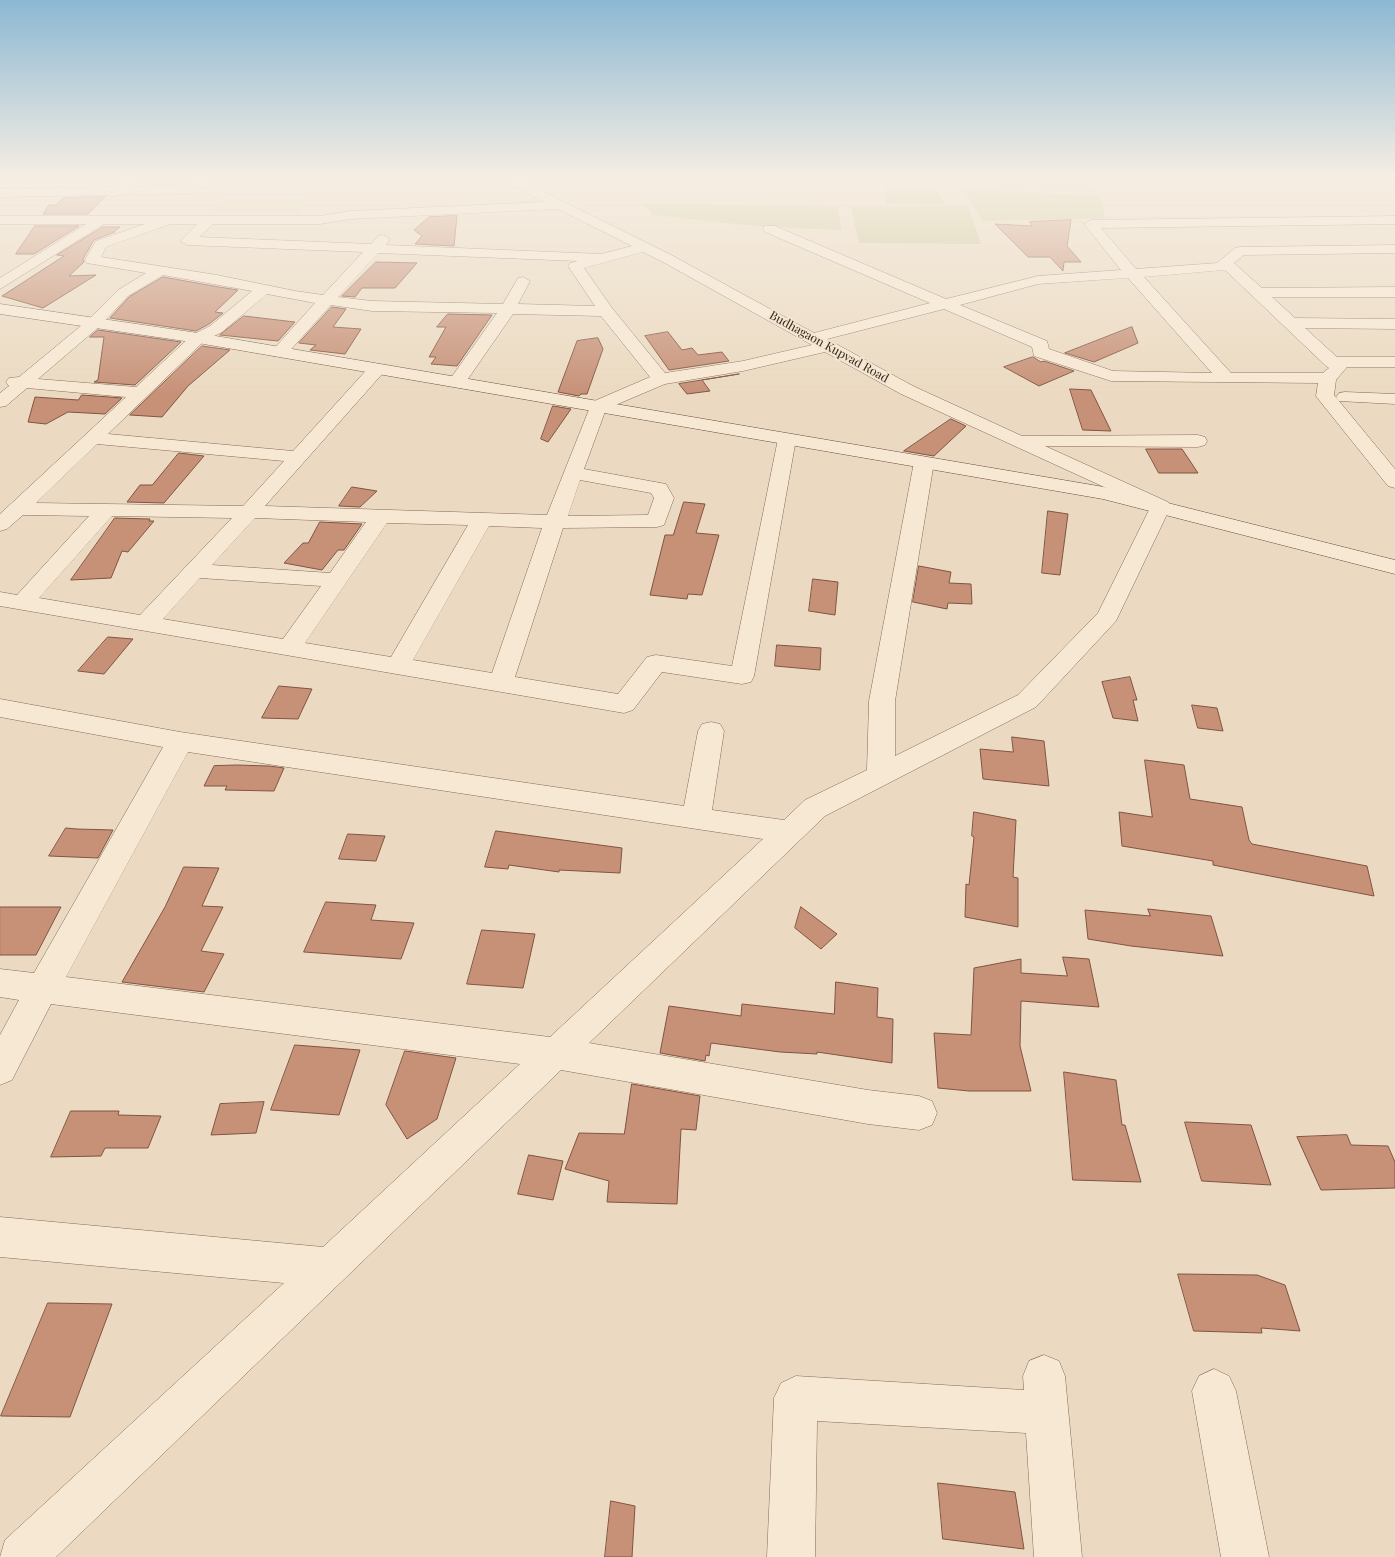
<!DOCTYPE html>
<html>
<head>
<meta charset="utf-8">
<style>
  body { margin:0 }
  canvas { display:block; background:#ebdac1 }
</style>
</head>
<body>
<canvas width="1395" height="1557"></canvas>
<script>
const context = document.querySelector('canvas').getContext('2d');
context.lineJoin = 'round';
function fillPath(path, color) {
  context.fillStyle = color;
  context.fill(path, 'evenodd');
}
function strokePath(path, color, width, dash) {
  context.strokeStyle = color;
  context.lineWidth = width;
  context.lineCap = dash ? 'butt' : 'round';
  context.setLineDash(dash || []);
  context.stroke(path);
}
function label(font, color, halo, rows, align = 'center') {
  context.font = font + ' "Playfair Display",serif';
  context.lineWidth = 4;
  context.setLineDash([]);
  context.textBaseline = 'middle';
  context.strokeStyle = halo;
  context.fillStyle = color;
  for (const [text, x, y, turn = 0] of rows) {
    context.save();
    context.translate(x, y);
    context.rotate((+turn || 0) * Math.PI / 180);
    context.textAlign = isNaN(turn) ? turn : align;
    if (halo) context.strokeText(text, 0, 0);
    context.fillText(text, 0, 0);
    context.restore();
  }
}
const farmland = new Path2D(`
  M596 176H835V187L593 186Z
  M846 176H1084L1098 194 846 182Z
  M226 198H308L297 212H213Z`);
const green = new Path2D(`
  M885 186 935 187 945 204H886Z
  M962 189 1101 196 1105 218 983 221Z
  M643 203 838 207 841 230 754 226 653 215Z
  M968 206 981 244 859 243 851 207Z`);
const building = new Path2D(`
  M105 197 88 214H43L49 205H56L63 198Z
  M457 216 454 246 415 244 422 236 414 230 429 217Z
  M1071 220 1067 246 1081 262H1064L1063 271 1050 257H1028L995 224 1032 226 1030 222Z
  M35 226H79L34 254H16Z
  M103 227H120L113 232H115L94 240 83 259 84 262 69 276 96 275 43 308 2 296 64 256 57 255Z
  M376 262 417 263 395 288H362L355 297 342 296Z
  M163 277 219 287 238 290 215 312 223 313 209 324 196 331 110 318 129 297Z
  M332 307 346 309 333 327 361 329 345 354 310 350 316 345 299 343Z
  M448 314 492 315 457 366 431 364 436 357H429L446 327H437Z
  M244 316 295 322 278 341 220 335Z
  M1132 327 1138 343 1094 362 1065 353Z
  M98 330 181 342 135 385 94 382 98 380 104 337H90Z
  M668 332 682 350 692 348 698 355 722 352 729 361 669 370 645 336Z
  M598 338 603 349 587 394H581L579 396 558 392 577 341Z
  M202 346 230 350 188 386 162 417 130 415Z
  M1033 357 1041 362 1044 361 1074 371 1039 386 1004 367Z
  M739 374 702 380 710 391 687 394 679 384Z
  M1070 389 1091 390 1111 431 1083 430Z
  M82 395 122 398 105 414 68 412 46 424 28 422 35 397 78 400Z
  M553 406 571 409 548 442 541 439Z
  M951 419 966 426 934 456 904 451Z
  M1146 449H1182L1198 473H1159Z
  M179 453 204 456 164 503 127 502 140 485H152Z
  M352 487 377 491 360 507 339 506Z
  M684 502 705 504 696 533 719 535 702 595 688 594 687 599 650 595 665 535H673Z
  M1048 511 1068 514 1060 575 1042 573Z
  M115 518 150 519 149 521H154L128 552 122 551 111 578 71 580Z
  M320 522 362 524 344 550H338L322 570 284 563 303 543H308Z
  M919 566 951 572 949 583 971 584 972 604 948 603 947 609 913 602Z
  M813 579 838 582 835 615 809 611Z
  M108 637 133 639 104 674 78 671Z
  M777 645 821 648 820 670 775 666Z
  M1130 677 1137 700H1133L1138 721 1113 718 1102 682Z
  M279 686 312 689 298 719 262 718Z
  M1192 705 1217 708 1223 731 1198 728Z
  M1012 737 1044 741 1049 786 983 779 980 749 1013 752Z
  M1145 760 1184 765 1190 799 1242 807 1249 840 1252 844 1367 866 1374 896 1213 865V861L1122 846 1119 812 1152 817Z
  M237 765 269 766 284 768 274 791 225 790 227 786H204L214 766Z
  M974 812 1016 820 1013 877 1018 878V927L965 917 966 884 969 885 974 837 972 836Z
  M66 828 77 829 113 830 98 858 49 856Z
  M496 831 622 848 620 873 559 870V872L509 865 508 869 485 867Z
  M348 834 385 836 376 861 339 859Z
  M184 867 219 868 202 906 223 907 201 951 224 954 204 992 122 982 165 907Z
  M326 902 376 905 371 920 414 923 401 959 304 952Z
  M0 907H61L36 955H0Z
  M801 907 837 934 821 949 795 928Z
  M1148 909 1211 916 1223 956 1131 946 1088 939 1085 910 1150 916Z
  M482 930 535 934 523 988 467 984Z
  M1063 957 1089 959 1099 1007 1021 1001 1020 1046 1031 1091H969L938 1088 934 1033 971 1035 974 968 1021 959V973L1067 976Z
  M836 982 878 988 877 1017 893 1019 892 1063 817 1052V1054L780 1052 711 1043 709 1056 706 1055 705 1061 660 1053 669 1006 741 1016 742 1004 834 1014Z
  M295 1045 360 1050 339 1115 271 1110Z
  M405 1051 456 1058 437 1119 407 1139 386 1105Z
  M1064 1072 1116 1080 1122 1125H1125L1141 1182 1073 1180Z
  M632 1084 700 1096 696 1130 681 1129 677 1204 607 1202 609 1181 565 1169 579 1133 624 1134Z
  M264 1102 256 1133 211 1135 220 1104Z
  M71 1111H119L118 1115 161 1116 148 1148H105L101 1156 51 1157Z
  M1185 1122 1251 1125 1271 1185 1202 1181Z
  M1347 1135 1351 1145 1388 1146 1395 1162V1188L1321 1190 1297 1137Z
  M529 1155 563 1161 553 1200 518 1194Z
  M1178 1274 1257 1275 1285 1285 1300 1331 1261 1328 1262 1333 1194 1331Z
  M48 1303 112 1304 70 1417 1 1416Z
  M938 1483 1015 1492 1024 1549 943 1539Z
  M611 1501 635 1506 632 1557H605Z`);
const street = new Path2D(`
  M127 176H141L128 187 190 185 197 176H209L198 192 194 193 118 195 112 197 107 195 0 197V189L112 187Z
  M497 176H512L673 256 814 333 930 303 765 232 763 229 765 226H775L946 299 1038 276 1121 270 1084 224 1091 220 1395 216V224L1101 228 1136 269 1217 263 1235 248 1240 247 1395 245V253L1244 255 1234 263 1262 288 1395 287V297H1272L1295 318 1395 319V329L1305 328 1337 357H1395V367H1347L1336 380 1334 395 1395 469V488L1388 486 1319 400 1316 396 1318 383 1111 381 1034 356 1032 347 944 309 827 339 913 386 1022 436 1198 435 1205 437 1207 441 1205 445 1198 447 1045 446 1168 502 1171 506 1116 621 1036 707 825 816 589 1043 868 1090 919 1096 932 1101 937 1113 932 1125 919 1130 868 1124 561 1070 56 1557H0L5 1540 284 1283 0 1257V1217L323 1247 520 1064 51 1004 12 1080 0 1085V1035L19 1000 0 997V969L34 973 163 747 0 717V699L180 732 684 806 698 731 702 724 711 722 720 724 724 731 712 810 784 820 805 800 867 770 869 701 914 462 917 458H931L934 462 895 701V756L1018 695 1098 613 1150 508 901 394 825 352 743 371 665 384 606 409 584 469 666 484 674 498 664 525 657 527 563 528 515 677 618 694 647 657 656 655 732 666 778 439 780 435H794L796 439 754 676 751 682 742 684 662 672 633 710 624 713 0 606V592L17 595 89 516 23 515 7 529 0 531V514L126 397 27 388 6 406 0 407V393L9 386 6 382 9 378 19 377 88 320 118 290 146 273 87 263 85 260 96 241 145 224H104L0 289V278L86 224H0V216H320L350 211 544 202ZM558 209 632 246 601 254 386 245 390 239 383 235 378 236 371 244 199 237 213 224H320L350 219ZM170 224H197L180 241 187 245 363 252 323 295 295 291 217 275 101 257 106 247ZM643 252 663 262 812 345 743 361 665 373 612 308 584 268ZM378 253 578 261 570 263 568 266 595 306 518 304 530 281 523 277 518 278 503 304 372 301 338 297ZM1225 270 1326 366 1329 368 1323 373H1231L1144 277ZM163 275 252 291 210 326 192 335 136 387 38 379 100 326 128 296ZM1128 278 1212 373 1113 371 1049 349 1047 341 960 305 1038 284ZM267 294 315 303 271 352 273 356H285L331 305 372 311 497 313 448 382 451 386H463L513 314 601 316 650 377 592 402 547 515 265 506 383 373 386 369 383 365H371L293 451 108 434 204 341 222 332ZM97 444 284 461 243 506 36 503ZM580 480 651 493 654 498 648 515 568 516ZM112 516 232 518 140 615 39 598ZM255 518 366 522 330 573 212 565ZM387 523 468 525 391 657 305 643ZM489 526 542 528 492 673 413 660ZM200 578 321 586 283 639 163 619ZM188 752 763 839 550 1037 66 977Z
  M1345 392 1395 394V404L1339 401 1336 397 1339 393Z
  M1044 1355 1059 1361 1065 1376 1082 1557H1034L1026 1433 817 1421 815 1557H767L774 1398 781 1383 796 1376 1024 1390 1023 1376 1029 1361Z
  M1214 1369 1229 1376 1236 1391 1269 1557H1221L1192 1391 1199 1376Z`);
const secondary = new Path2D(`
  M0 304 198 333 1104 487 1395 560V574L1103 499 198 343 0 314Z`);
const farStreetnames = [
  ["Budhagaon Kupvad Road",829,347,29]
];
fillPath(farmland, '#e0d3ae');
fillPath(green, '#c7c895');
fillPath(building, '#c79178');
strokePath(building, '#815441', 1);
strokePath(street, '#836b59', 1);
strokePath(secondary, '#654d3d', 1);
fillPath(street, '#f7e8d3');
fillPath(secondary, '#f7e8d3');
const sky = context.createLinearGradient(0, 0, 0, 394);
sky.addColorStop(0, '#8cb8d3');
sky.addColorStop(0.45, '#f6eee3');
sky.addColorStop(1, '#f6eee300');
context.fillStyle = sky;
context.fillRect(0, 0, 1395, 394);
label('12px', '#34261d', '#f3e5d0', farStreetnames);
</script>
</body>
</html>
